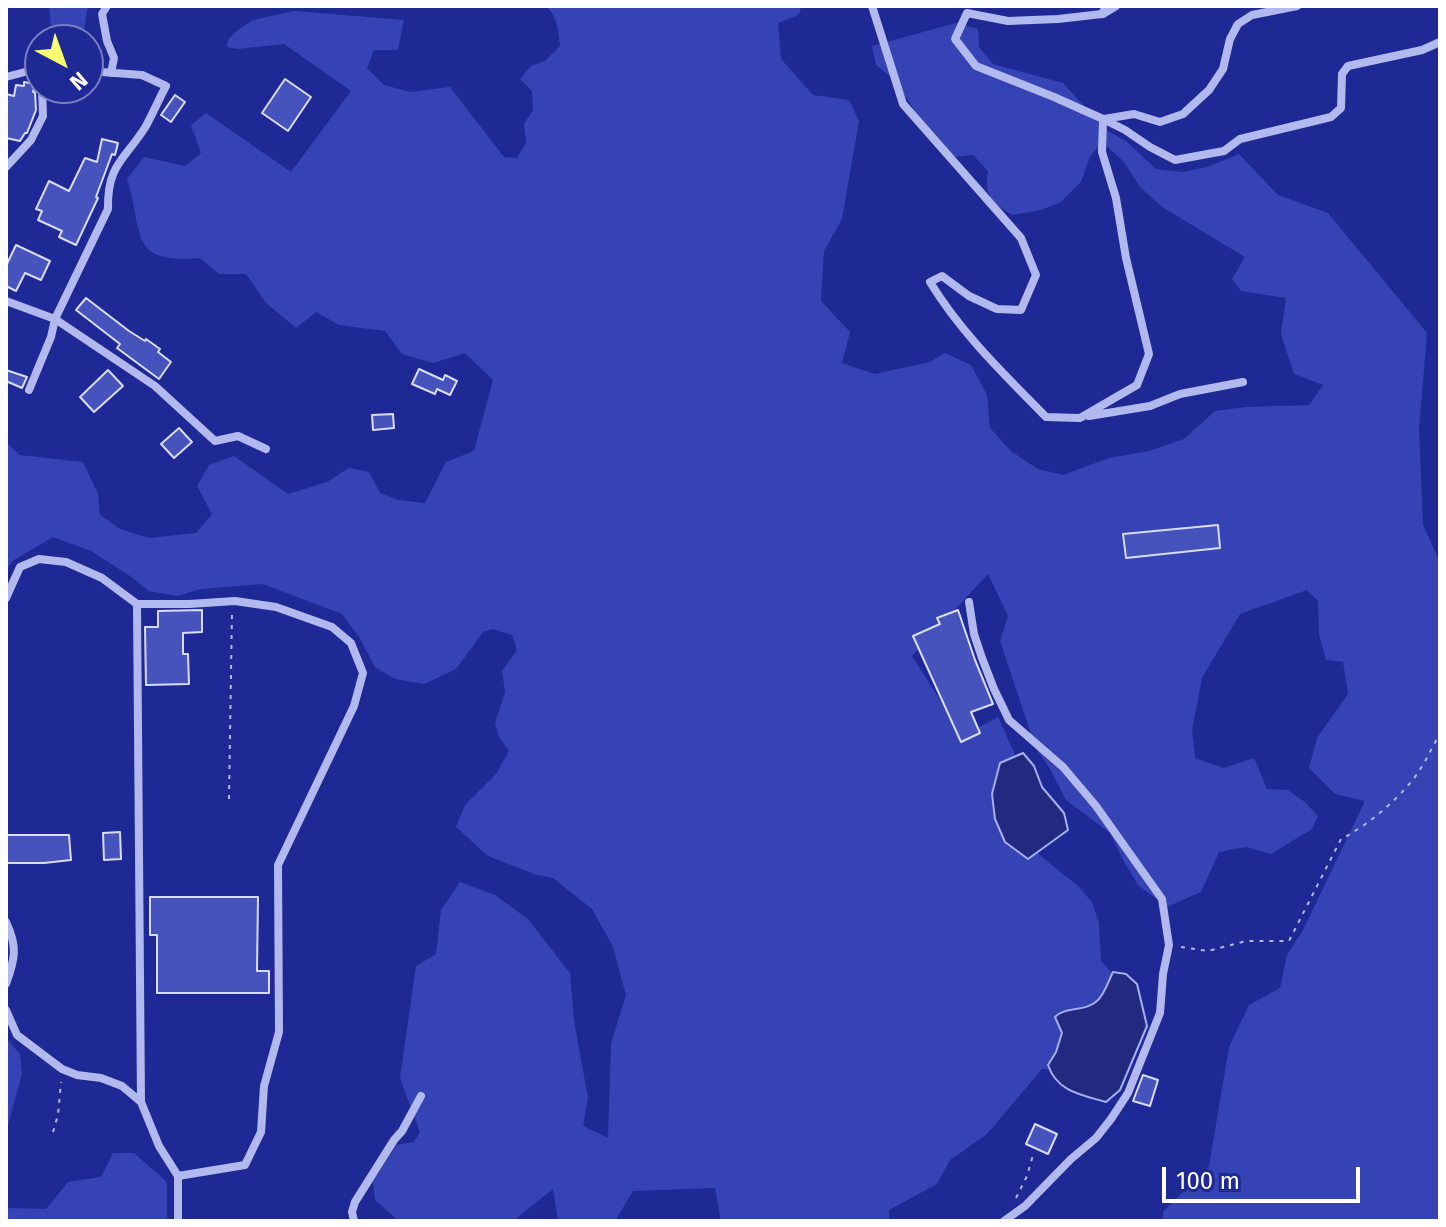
<!DOCTYPE html>
<html>
<head>
<meta charset="utf-8">
<style>
  body { margin:0 }
  #map { position:relative; width:1446px; height:1227px; overflow:hidden; background:#1e2996; font-family:"Fira Sans",sans-serif }
  canvas { display:block }
  .frame { position:absolute; inset:0; border:8px solid #fff; pointer-events:none }
  .north { position:absolute; left:24px; top:24px; width:80px; height:80px; box-sizing:border-box; background:#1e2996; border:2px solid #787fc0; border-radius:50%; rotate:139deg; font-size:22px; font-weight:700; line-height:32px; text-align:center; color:#fff }
  .north::after { content:''; display:block; margin:auto; width:28px; height:36px; background:#f6fe71; clip-path:polygon(50% 0,100% 100%,50% 72%,0 100%) }
  .scale { position:absolute; left:1162px; top:1167px; width:198px; height:36px; box-sizing:border-box; border:4px solid #fff; border-top:0; padding-left:10px; font-size:24px; line-height:28px; white-space:nowrap; color:#fff; -webkit-text-stroke:6px #1e2996; paint-order:stroke }
</style>
</head>
<body>
<div id="map">
<canvas width="1446" height="1227"></canvas>
<div class="frame"></div>
<div class="north">N</div>
<div class="scale">100 m</div>
</div>
<script>
const context = document.querySelector('canvas').getContext('2d');
context.lineJoin = 'round';
function fillPath(path, color) {
  context.fillStyle = color;
  context.fill(path, 'evenodd');
}
function strokePath(path, color, width, dash) {
  context.strokeStyle = color;
  context.lineWidth = width;
  context.lineCap = dash ? 'butt' : 'round';
  context.setLineDash(dash || []);
  context.stroke(path);
}
const green = new Path2D(`
  M49 6H92L87 10 83 40H52Z
  M545 6H802L798 15 778 23 781 59 813 95 849 100 859 121 842 219 824 251 821 301 850 332 842 363 875 374 930 362 945 353 971 365 987 395 990 428 1012 452 1038 469 1063 475 1109 458 1149 451 1184 439 1215 411 1246 407 1309 405 1323 385 1294 374 1281 334 1286 298 1241 291 1232 279 1245 257 1162 207 1140 187 1124 162 1102 142 1090 157 1081 182 1061 202 1041 210 1012 215C992 202 984 197 988 171L973 155 953 157 926 130 897 82 876 65 872 46 956 23 978 29 979 47 993 64 1063 83 1105 129 1127 142 1156 169 1183 172 1207 167 1239 154 1278 195 1328 213 1427 333 1419 429 1423 525 1440 562V1221H1163V1212L1209 1166 1229 1047 1249 1005 1280 988 1287 955 1303 930 1365 801 1335 794 1309 768 1317 738 1348 694 1343 662 1326 660 1319 634 1318 601 1307 590 1240 614 1202 678 1192 730 1195 758 1223 768 1254 758 1267 789 1288 790 1305 802 1318 816 1312 829 1271 854 1246 847 1219 852 1201 892 1167 907 1138 885 1122 858 1110 833 1066 800 1049 767 1036 749 1000 641 1008 616 988 574 912 656 963 736 998 717 1017 759 1021 840 1078 886 1092 902 1099 923 1101 961 1122 984 1055 1070 1042 1069 987 1134 950 1160 937 1184 889 1210V1221H721L715 1188 633 1191 615 1221H558L553 1189 513 1221H399L375 1200 373 1182 396 1145 414 1142 420 1132 400 1078 416 966 436 954 441 910 460 882 495 895 528 919 570 973 574 1020 588 1098 583 1126 608 1138 611 1043 626 995 613 947 592 909 553 878 537 875 488 856 456 827 465 805 496 774 509 751 499 737 495 723 505 692 502 671 517 650 512 635 493 629 483 632 456 669 424 684 395 679 375 667 359 637 342 614 263 584 201 589 177 596 149 591 130 576 91 551 53 537 14 560 6 569V442L20 455 83 462 98 494 100 515 120 529 149 538 196 533 212 514 197 486 209 465 234 456 288 494 327 482 349 468 369 472 380 493 398 500 425 503 446 462 474 451 493 380 465 353 433 363 402 354 385 331 339 325 316 312 296 328 266 303 246 274H219L200 258C126 265 144 230 127 179L144 157 185 166 201 153 191 125 206 113 291 172 351 91 284 44 237 49 227 47 228 40 235 32 253 20 294 11 404 20 398 50H374L367 68 384 85 410 92 450 87 504 157 517 158 526 143 524 124 533 110 532 91 520 79 531 66 545 61 560 46C558 31 558 15 545 6Z
  M6 1038 20 1054 22 1074 6 1132Z
  M113 1153H134L167 1182V1221H6V1208L46 1209 68 1182 101 1177Z`);
const water = new Path2D(`
  M1023 753 1034 766 1042 787 1064 813 1068 830 1028 859 1005 842 995 819 992 794 1000 763Z
  M1113 972 1126 974 1137 984 1147 1026 1120 1090 1106 1102C1082 1095 1057 1092 1048 1065L1056 1052 1062 1033 1055 1017C1066 1006 1085 1012 1097 1001 1104 995 1109 980 1113 972Z`);
const building = new Path2D(`
  M285 79 311 97 288 131 262 113Z
  M24 82 35 84 33 92H35L36 110 27 133H25L20 141 6 138V94L14 96 16 85 24 86Z
  M175 95 185 102 171 122 161 115Z
  M102 139 118 143 115 155 112 154 96 197 98 198 76 245 59 237 62 231 38 220 42 211 36 209 49 181 69 191 85 158 97 162Z
  M16 245 50 261 41 280 25 273 16 291 6 286V266Z
  M86 298 129 331 145 341 146 339 160 349 158 352 171 362 159 379 117 348 120 344 76 310Z
  M419 369 443 380 445 375 457 381 450 395 437 389 435 394 412 384Z
  M6 370 27 377 22 388 6 381Z
  M108 370 123 386 94 412 80 397Z
  M393 414 394 428 373 430 372 415Z
  M179 428 192 442 174 458 161 444Z
  M1218 525 1220 548 1126 558 1123 534Z
  M202 610V632L183 633V654H188L189 684 146 685 145 627H158V611Z
  M958 610 975 660 993 704 971 712 980 733 961 742 913 636 940 624 937 618Z
  M120 832 121 859 104 860 103 833Z
  M6 835H69L71 860 44 863H6Z
  M150 897H258L257 971H269V993H157V935H150Z
  M1143 1075 1158 1080 1150 1106 1133 1101Z
  M1035 1124 1057 1134 1048 1154 1026 1144Z`);
const path = new Path2D(`
  M229 799 232 611
  M1181 947 1208 951 1246 941H1289L1341 839C1369 825 1405 794 1421 768 1428 757 1433 745 1440 734
  M53 1132 58 1115 61 1082
  M1016 1198 1027 1176 1033 1155`);
const minor = new Path2D(`
  M107 6 102 14 107 41 114 58 111 73
  M872 6 903 104 1021 238 1036 275 1021 310 997 309 969 296 942 276 930 282C961 333 1004 374 1046 417L1080 418 1137 385 1149 354 1126 258 1116 198 1102 152 1103 119 1054 97 976 66 955 39 967 13 1008 21 1058 19 1102 14 1106 6
  M1103 14 1116 6
  M6 77 40 68
  M1103 119 1125 130 1150 147 1175 160 1224 151 1240 139 1331 117 1341 108 1342 74 1348 66 1422 50 1440 42
  M1104 119 1134 114 1160 122 1183 114 1209 90 1223 69 1230 39 1238 24 1252 15 1297 6
  M6 167 31 140 43 116 42 88
  M6 301 55 319 155 386 215 441 238 436 266 449
  M29 390 51 337 55 319 108 209C107 164 125 160 146 126 153 113 159 99 166 86L142 75 88 71
  M1089 416 1150 406 1180 394 1243 382
  M6 598 20 567 39 559 66 562 102 578 137 604H189L235 601 276 607 332 627 351 643 363 673 354 706 278 865 279 1032 264 1086 261 1132 245 1165 178 1176
  M969 602 974 634 982 658 994 689 1009 720 1063 767 1096 806 1162 899 1169 945 1163 974 1160 1013 1128 1093 1111 1119 1096 1138 1071 1159 1025 1206 1004 1221
  M137 604 141 1102 159 1146 178 1176V1221
  M6 922C18 947 15 959 6 984
  M6 1010 17 1035 62 1069 77 1075 101 1078 122 1086 141 1102
  M354 1221 352 1212 355 1202 394 1140 402 1131 421 1096`);
fillPath(green, '#3543b5');
fillPath(water, '#222a7f');
strokePath(water, '#a5aff1', 2);
fillPath(building, '#4653bd');
strokePath(building, '#d8dcfb', 2);
strokePath(path, '#b2b9ef', 2, [4, 6]);
strokePath(minor, '#b2b9ef', 8);
</script>
</body>
</html>
